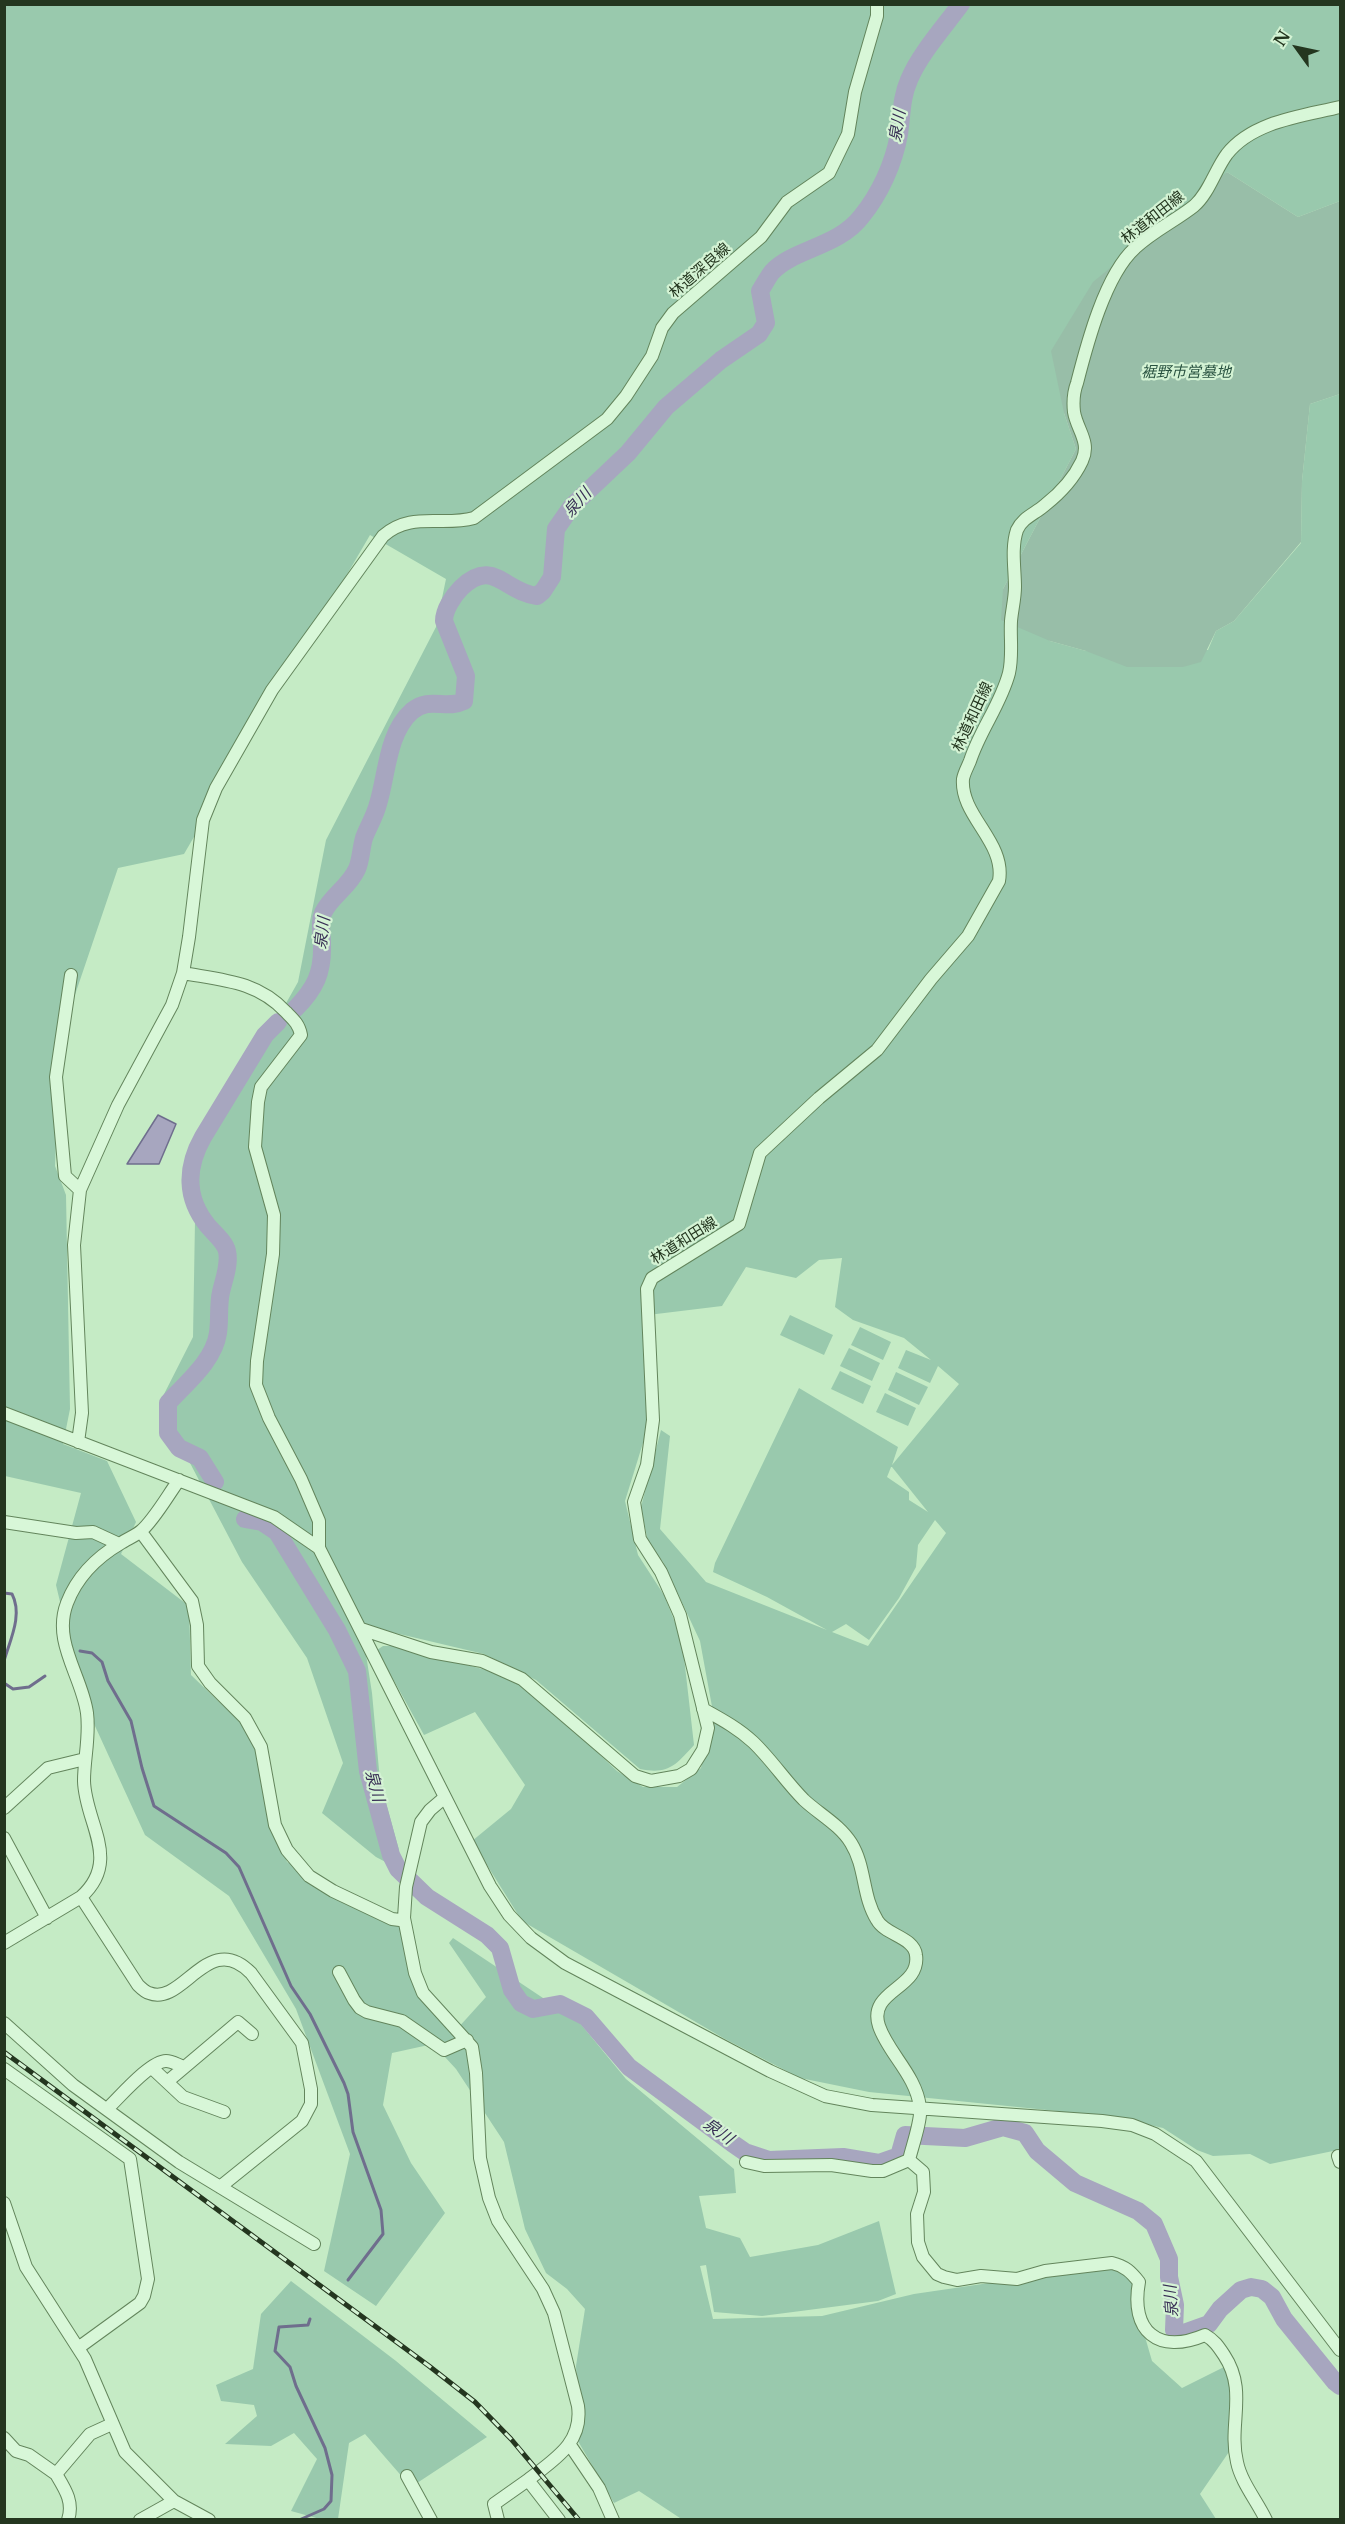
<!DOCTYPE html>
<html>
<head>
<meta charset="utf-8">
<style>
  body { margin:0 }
  #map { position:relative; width:1345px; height:2524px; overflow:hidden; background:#c5ebc5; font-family:"Libre Baskerville",serif }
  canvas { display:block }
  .frame { position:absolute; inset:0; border:6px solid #24361f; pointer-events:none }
  .north { position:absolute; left:1267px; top:18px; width:60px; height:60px; -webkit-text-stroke:4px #d4f3d4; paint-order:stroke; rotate:303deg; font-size:16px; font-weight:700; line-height:24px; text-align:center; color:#24361f }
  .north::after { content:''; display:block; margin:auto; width:21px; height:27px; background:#24361f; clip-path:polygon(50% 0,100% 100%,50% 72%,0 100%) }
</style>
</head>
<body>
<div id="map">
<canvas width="1345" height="2524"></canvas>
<div class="frame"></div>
<div class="north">N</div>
</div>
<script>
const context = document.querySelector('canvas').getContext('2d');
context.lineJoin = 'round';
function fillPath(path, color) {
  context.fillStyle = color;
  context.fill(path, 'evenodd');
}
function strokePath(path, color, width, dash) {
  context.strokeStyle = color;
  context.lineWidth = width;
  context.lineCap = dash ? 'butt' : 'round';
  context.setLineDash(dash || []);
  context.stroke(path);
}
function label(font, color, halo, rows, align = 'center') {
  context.font = font + ' "Libre Baskerville","Noto Sans JP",serif';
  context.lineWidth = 4.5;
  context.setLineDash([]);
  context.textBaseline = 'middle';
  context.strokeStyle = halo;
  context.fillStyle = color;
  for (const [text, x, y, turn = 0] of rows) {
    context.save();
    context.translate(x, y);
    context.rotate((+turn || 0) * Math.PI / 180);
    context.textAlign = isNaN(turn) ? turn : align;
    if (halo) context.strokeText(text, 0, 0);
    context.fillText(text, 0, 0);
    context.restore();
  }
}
const green = new Path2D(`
  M5 5H1340V201L1298 217 1227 172 1064 413 1076 449 1003 589 1050 641 1086 651 1208 650 1216 631 1234 621 1301 543 1302 481 1310 404 1340 394V2153L1333 2151 1270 2164 1250 2154 1213 2156 1197 2150 1163 2128 1114 2117 1082 2116 1057 2111 869 2092 800 2078 725 2039 522 1921 472 1841 511 1809 525 1785 475 1712 424 1735 377 1650 383 1646H394L490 1671 523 1686 559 1716 617 1771 643 1787H677L701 1768 713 1712 700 1641 663 1562 648 1542 641 1507 661 1430 670 1436 660 1529 706 1582 827 1630 767 1597 713 1572 715 1563 799 1388 898 1447 892 1465 959 1384 938 1366 930 1383 898 1368 906 1350 931 1360 904 1338 853 1320 835 1307 842 1258 819 1260 796 1278 746 1267 722 1306 648 1315 651 1417 625 1501 638 1555 664 1595 682 1640 694 1745C676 1765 668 1775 640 1769L536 1680 484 1654 374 1628 365 1648 372 1693 380 1781 399 1850V1869L376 1857 322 1813 343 1763 307 1658 242 1562 159 1404 193 1337 196 1163 298 982 326 840 436 627 446 579 370 535 184 854 118 868 60 1039 55 1166 66 1195 70 1409 63 1444 107 1461 136 1522 121 1554 189 1606 191 1675 241 1723 258 1754 287 1862 400 1920 423 1993 457 2029 486 1997 449 1943 453 1938 579 2022 626 2079 734 2169 736 2193 699 2196 706 2228 740 2238 750 2257 818 2245 879 2221 896 2294 878 2301 762 2316 714 2312 706 2265 700 2266 713 2319 822 2316 914 2294 1119 2264 1139 2282 1141 2323 1152 2361 1182 2388 1224 2367 1229 2368 1231 2449 1200 2494 1216 2519 683 2520 639 2491 614 2503 575 2436 578 2405 576 2366 585 2309 567 2289 546 2273 525 2229 504 2142 456 2069 433 2044 392 2053 383 2105 411 2163 445 2213 376 2306 324 2271 350 2154 296 2009 229 1896 145 1835 84 1702 56 1585 81 1493 5 1476ZM891 1467H892L928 1512 909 1500V1492L887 1477ZM935 1520 946 1533 868 1646 832 1632 846 1624 869 1640 899 1598 916 1567 918 1545Z
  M790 1315 833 1335 824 1355 780 1335Z
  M860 1327 891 1342 883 1360 851 1345Z
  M849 1348 880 1363 872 1381 840 1366Z
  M840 1371 871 1386 863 1404 831 1389Z
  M896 1372 928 1387 919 1405 888 1390Z
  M885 1393 916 1408 908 1426 876 1412Z
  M291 2281 396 2361 487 2437 411 2487 365 2434 349 2443 338 2519H320L291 2511 317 2459 294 2433 271 2446 225 2444 257 2416 254 2405 221 2401 216 2385 253 2369 261 2314Z`);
const cemetery = new Path2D(`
  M1227 172 1298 217 1340 201V394L1310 404 1302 481 1301 542 1234 621 1216 631 1201 662 1183 667H1127L1086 651 1050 641 1001 620 1003 589 1076 449 1064 413 1051 351 1093 282Z`);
const water = new Path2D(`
  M158 1115 176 1124 159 1164H127Z`);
const stream = new Path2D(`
  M4 1593 12 1594C23 1615 10 1640 4 1661
  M80 1651 92 1653 102 1662 108 1681 131 1721 142 1768 154 1806 226 1853 239 1867 291 1986 310 2014 344 2083 348 2094 353 2132 381 2210 383 2234 348 2280
  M4 1683 13 1689 29 1687 45 1676
  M299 2520 324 2509 331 2501 332 2475 325 2448 296 2386 290 2367 275 2351 279 2327 308 2325 310 2319`);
const river = new Path2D(`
  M295 1009C315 989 323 973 322 944 322 934 319 922 323 913 331 896 349 887 357 869 361 860 361 848 364 838 368 827 375 816 378 804 387 775 387 733 412 711 430 696 446 710 464 701L466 676 444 621C444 610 453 596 461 588 493 557 504 592 537 596L543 591 552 577 556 529 572 506 628 453 666 407 721 360 759 334 766 323 760 291C764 285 768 277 772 272 793 249 838 247 861 217 880 194 894 163 899 134 902 115 901 98 909 80 919 55 944 27 961 4
  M215 1482 200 1458 179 1448 168 1433V1403C186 1383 214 1361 218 1333 220 1319 218 1305 221 1292 224 1279 230 1264 227 1251 225 1242 214 1233 208 1226 185 1198 186 1167 203 1137L265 1035 278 1022
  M245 1519 262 1522 277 1532 337 1630 357 1671 368 1771 391 1855 398 1869 427 1897 487 1935 500 1948 512 1990 521 2003 533 2009 560 2004 586 2017 629 2067 732 2143 745 2152 769 2160 843 2157 879 2163 899 2156 905 2135 965 2138 1003 2127 1025 2133 1037 2151 1075 2183 1138 2211 1154 2224 1169 2259V2277L1175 2305 1174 2330 1181 2334 1209 2324 1220 2309 1241 2290 1251 2287 1262 2289 1272 2297 1284 2319 1335 2382 1340 2386`);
const minor = new Path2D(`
  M183 973C222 980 257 981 286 1012 293 1019 299 1024 301 1035L261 1087 258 1102 255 1147 274 1215 273 1254 257 1361 256 1385 269 1418 301 1479 319 1521V1548
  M71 975 56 1077 65 1176 80 1190
  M4 1413 274 1517 319 1548 490 1886 509 1915 531 1938 565 1963 770 2071 825 2096 872 2105 1102 2121 1132 2125 1155 2134 1196 2161 1340 2350
  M78 1442 82 1413 74 1245 80 1190 118 1105 172 1005 183 973 189 937 203 820 216 788 272 690 383 536C411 511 442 527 474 518L607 419 626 396 652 356 662 328 673 313 761 237 787 202 829 173 848 134 855 92 877 16V4
  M4 1522 76 1533 93 1532 119 1544
  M141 1532 192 1601 197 1625 198 1666 210 1683 245 1718 261 1747 275 1825 287 1850 309 1876 333 1891 392 1919 400 1920 404 1918
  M361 1629 431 1652 482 1661 522 1679 635 1776 651 1781 679 1776 691 1769 703 1750 708 1728 680 1615 661 1572 640 1539 634 1502 647 1465 653 1420 647 1289 652 1278 739 1224 760 1153 819 1098 877 1050 931 979 968 936 999 881C1006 842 960 816 963 779 964 773 968 766 970 761 980 730 1001 704 1009 673 1013 656 1010 639 1011 621 1012 610 1015 598 1015 587 1015 569 1011 548 1017 530 1023 517 1035 514 1045 505 1059 494 1074 478 1082 461 1091 442 1077 430 1074 412 1073 403 1074 391 1077 383 1087 344 1105 275 1135 248 1153 231 1175 221 1194 206 1209 193 1215 170 1227 154 1253 121 1303 116 1340 107
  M703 1709C721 1719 738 1728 753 1742 771 1759 786 1782 804 1800 819 1814 840 1825 851 1843 866 1867 862 1896 877 1920 885 1935 914 1937 916 1955 921 1989 867 1990 879 2026 888 2053 916 2075 920 2107 922 2119 912 2147 909 2160
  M444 1798 430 1810 421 1822 406 1887 404 1918 415 1973 423 1993 472 2047 476 2073 480 2158 489 2198 498 2221 543 2289 554 2313 578 2406C583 2443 555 2459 528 2480L559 2520
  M4 1808 48 1768 85 1759
  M4 1838 47 1918
  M81 1897 138 1985C141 1988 145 1992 149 1993 183 2007 208 1929 251 1973L302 2043 311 2089V2104L302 2121 220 2187
  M4 1943 81 1897C122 1860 85 1823 84 1781 84 1758 90 1737 87 1713 82 1676 52 1642 67 1603 77 1577 97 1557 121 1543 127 1539 135 1536 141 1531 154 1520 168 1495 179 1480
  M339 1972 354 2000 360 2008 367 2012 402 2021 444 2050 467 2040
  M4 2023 73 2085 179 2162 314 2244
  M152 2068 183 2097 224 2112
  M4 2069 130 2159 148 2279 144 2296 140 2303 78 2348
  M167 2082 238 2022 252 2034
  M107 2109C119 2098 150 2061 166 2061 172 2061 178 2065 184 2067
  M1338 2156 1340 2162
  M909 2160 923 2172 924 2192 917 2214 918 2242 923 2257 937 2274 944 2277 957 2280 981 2276 1017 2279 1045 2271 1112 2263C1125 2266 1131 2272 1139 2282 1130 2331 1158 2355 1205 2335 1214 2340 1218 2346 1224 2355 1248 2391 1228 2424 1237 2462 1241 2482 1257 2501 1266 2520
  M746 2162 764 2166 831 2165 872 2171H883L909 2160
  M4 2203 26 2267 85 2359 125 2452 174 2501 209 2520
  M4 2438 16 2451 29 2455 56 2474
  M570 2445 599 2488 613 2520
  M407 2476 431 2520
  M68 2520C74 2502 65 2489 56 2474L90 2434 112 2424
  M140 2520 174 2501
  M498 2520 494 2504 528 2480`);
const rail = new Path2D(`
  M4 2052 429 2366 475 2402 511 2439 579 2520`);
const streetNames = [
  ["林道和田線",1153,218,-38],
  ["林道深良線",700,271,-41],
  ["林道和田線",973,717,-65],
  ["林道和田線",684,1241,-32]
];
const parkNames = [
  ["裾野市営墓地",1186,373]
];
const waterNames = [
  ["泉川",898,126,-81],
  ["泉川",578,503,-48],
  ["泉川",323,933,-83],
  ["泉川",374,1786,75],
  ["泉川",718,2132,35],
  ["泉川",1172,2301,-94]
];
fillPath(green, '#99c9ad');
fillPath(cemetery, '#98bea8');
fillPath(water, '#a7a6bf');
strokePath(water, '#6f6e8d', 1.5);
strokePath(stream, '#6f6e8d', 3);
strokePath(river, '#a7a6bf', 18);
strokePath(minor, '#63855c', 14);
strokePath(minor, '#d8f7d8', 12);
strokePath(rail, '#24361f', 5);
strokePath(rail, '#d4f3d4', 3, [9]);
label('15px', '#24361f', '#d4f3d4', streetNames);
label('italic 15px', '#27513f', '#d4f3d4', parkNames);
label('italic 16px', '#382f55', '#d4f3d4', waterNames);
</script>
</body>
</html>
